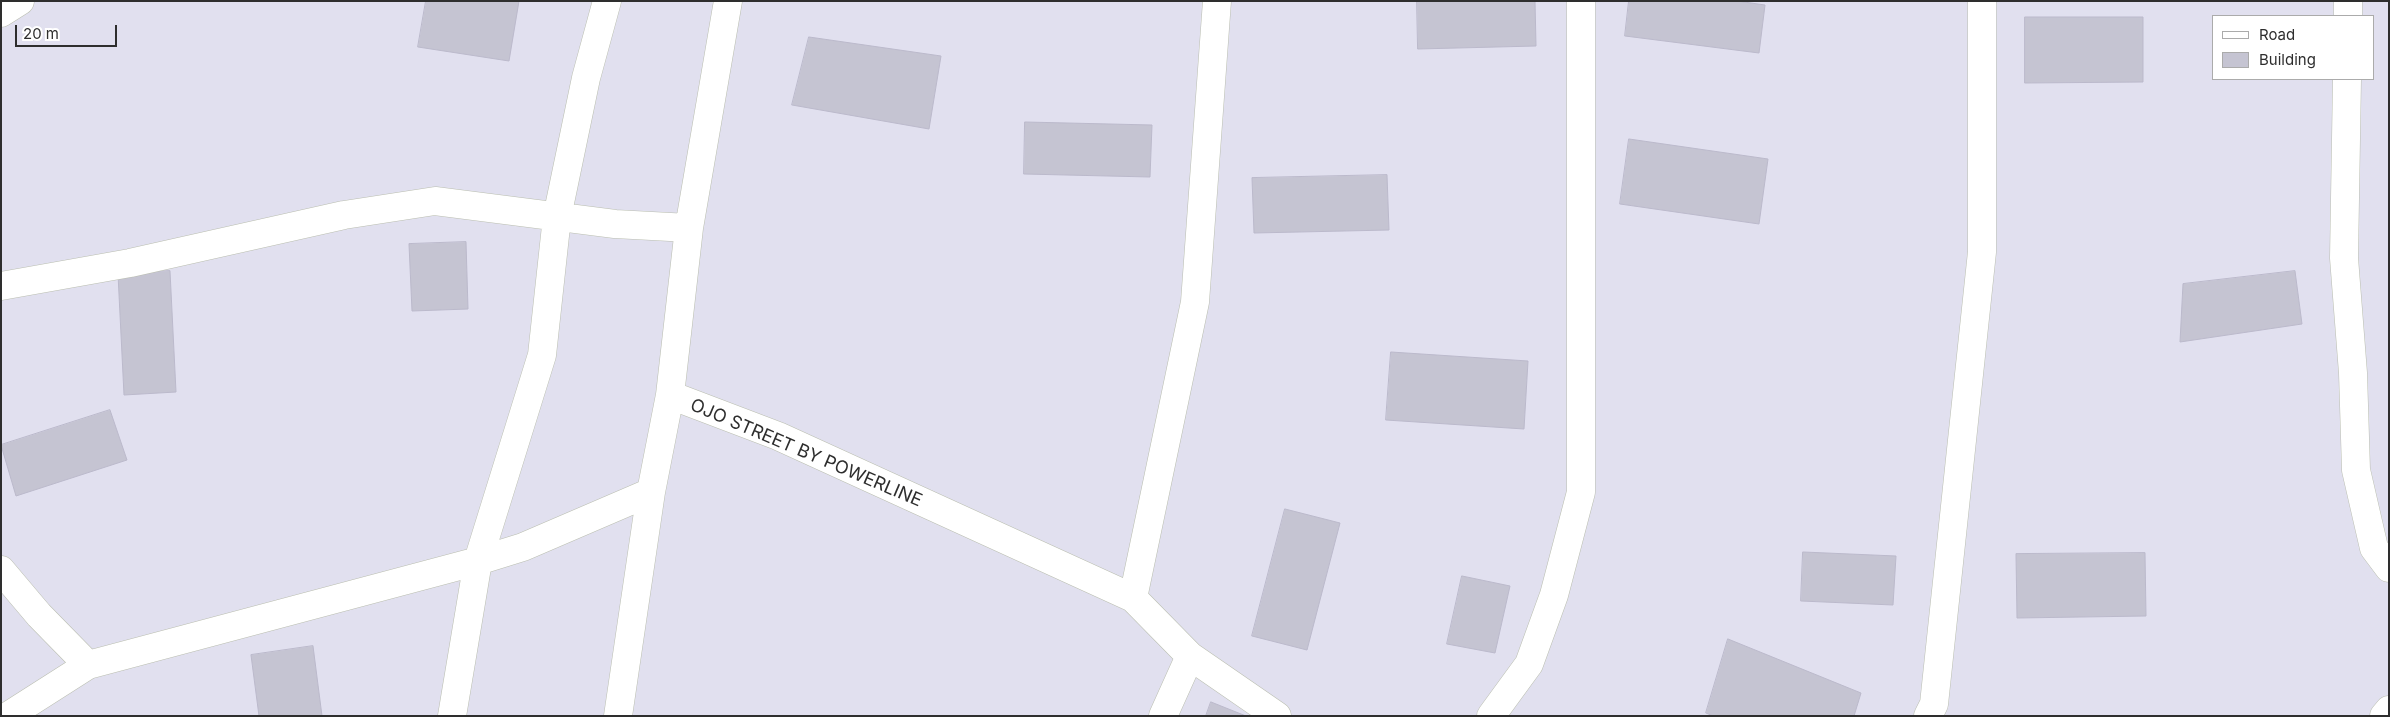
<!DOCTYPE html>
<html>
<head>
<meta charset="utf-8">
<style>
  body { margin:0 }
  #map { position:relative; width:2390px; height:717px; overflow:hidden; background:#e1e0ef; font-family:Inter,sans-serif }
  canvas { display:block }
  .frame { position:absolute; inset:0; border:2px solid #2e2e2e; pointer-events:none }
  .legend { position:absolute; left:2212px; top:15px; width:162px; height:65px; box-sizing:border-box; background:#fff; border:1px solid #ababab; margin:0; padding:6px 9px; list-style:none; font-size:15px; color:#2e2e2e }
  .legend li { display:flex; align-items:center; gap:10px; height:25px }
  .legend b { width:25px; border:1px solid #ababab }
  .scale { position:absolute; left:15px; top:25px; width:102px; height:22px; box-sizing:border-box; border:2px solid #2e2e2e; border-top:0; padding-left:6px; font-size:15px; line-height:18px; white-space:nowrap; color:#2e2e2e; -webkit-text-stroke:4px #fff; paint-order:stroke }
</style>
</head>
<body>
<div id="map">
<canvas width="2390" height="717"></canvas>
<div class="frame"></div>
<ul class="legend">
<li><b style="height:6px;background:#fff"></b>Road</li>
<li><b style="height:14px;background:#c5c4d2"></b>Building</li>
</ul>
<div class="scale">20 m</div>
</div>
<script>
const context = document.querySelector('canvas').getContext('2d');
context.lineJoin = 'round';
function fillPath(path, color) {
  context.fillStyle = color;
  context.fill(path, 'evenodd');
}
function strokePath(path, color, width, dash) {
  context.strokeStyle = color;
  context.lineWidth = width;
  context.lineCap = dash ? 'butt' : 'round';
  context.setLineDash(dash || []);
  context.stroke(path);
}
function label(font, color, halo, rows, align = 'center') {
  context.font = font + ' Inter,sans-serif';
  context.lineWidth = 4;
  context.setLineDash([]);
  context.textBaseline = 'middle';
  context.strokeStyle = halo;
  context.fillStyle = color;
  for (const [text, x, y, turn = 0] of rows) {
    context.save();
    context.translate(x, y);
    context.rotate((+turn || 0) * Math.PI / 180);
    context.textAlign = isNaN(turn) ? turn : align;
    if (halo) context.strokeText(text, 0, 0);
    context.fillText(text, 0, 0);
    context.restore();
  }
}
const building = new Path2D(`
  M426 1H519L509 61 418 47Z
  M1417 1H1535L1536 46 1418 49Z
  M1629 1H1737L1765 5 1759 53 1625 36Z
  M2025 17H2143V82L2025 83Z
  M809 37 941 56 929 129 792 105Z
  M1025 122 1152 125 1150 177 1024 174Z
  M1629 139 1768 159 1759 224 1620 204Z
  M1387 175 1389 230 1254 233 1252 178Z
  M466 242 468 309 412 311 409 244Z
  M170 271 176 392 124 395 118 274Z
  M2295 271 2302 324 2180 342 2183 284Z
  M1391 352 1528 361 1524 429 1386 420Z
  M110 410 127 460 16 496 1 445Z
  M1285 509 1340 523 1307 650 1252 636Z
  M1803 552 1896 556 1893 605 1801 601Z
  M2145 553 2146 616 2017 618 2016 554Z
  M1462 576 1510 586 1495 653 1447 644Z
  M1728 639 1861 693 1854 716H1713L1706 713Z
  M313 646 322 716H259L251 655Z
  M1211 702 1246 716H1206Z`);
const minor = new Path2D(`
  M1 13 20 1
  M2348 16V1
  M2347 79 2344 258 2353 373 2356 470 2374 548 2389 568
  M1 286 130 263 344 215 435 201 615 224 689 228
  M670 395 778 436 1133 598 1190 656 1277 716
  M1 570 39 615 88 665
  M1133 598 1195 302 1217 1
  M8 716 88 665 478 561 523 547 651 492
  M452 716 478 561 542 355 557 217 586 78 607 1
  M618 716 651 492 670 395 689 228 728 1
  M1163 716 1190 656
  M1491 716 1529 664 1554 595 1581 492V1
  M1928 716 1934 704 1982 252V1
  M2384 716 2389 710`);
const streetNames = [
  ["OJO STREET BY POWERLINE",806,453,23]
];
fillPath(building, '#c5c4d2');
strokePath(building, '#bbb9cb', 1);
strokePath(minor, '#babeb0', 29);
strokePath(minor, '#fff', 28);
label('18px', '#2e2e2e', '#fff', streetNames);
</script>
</body>
</html>
